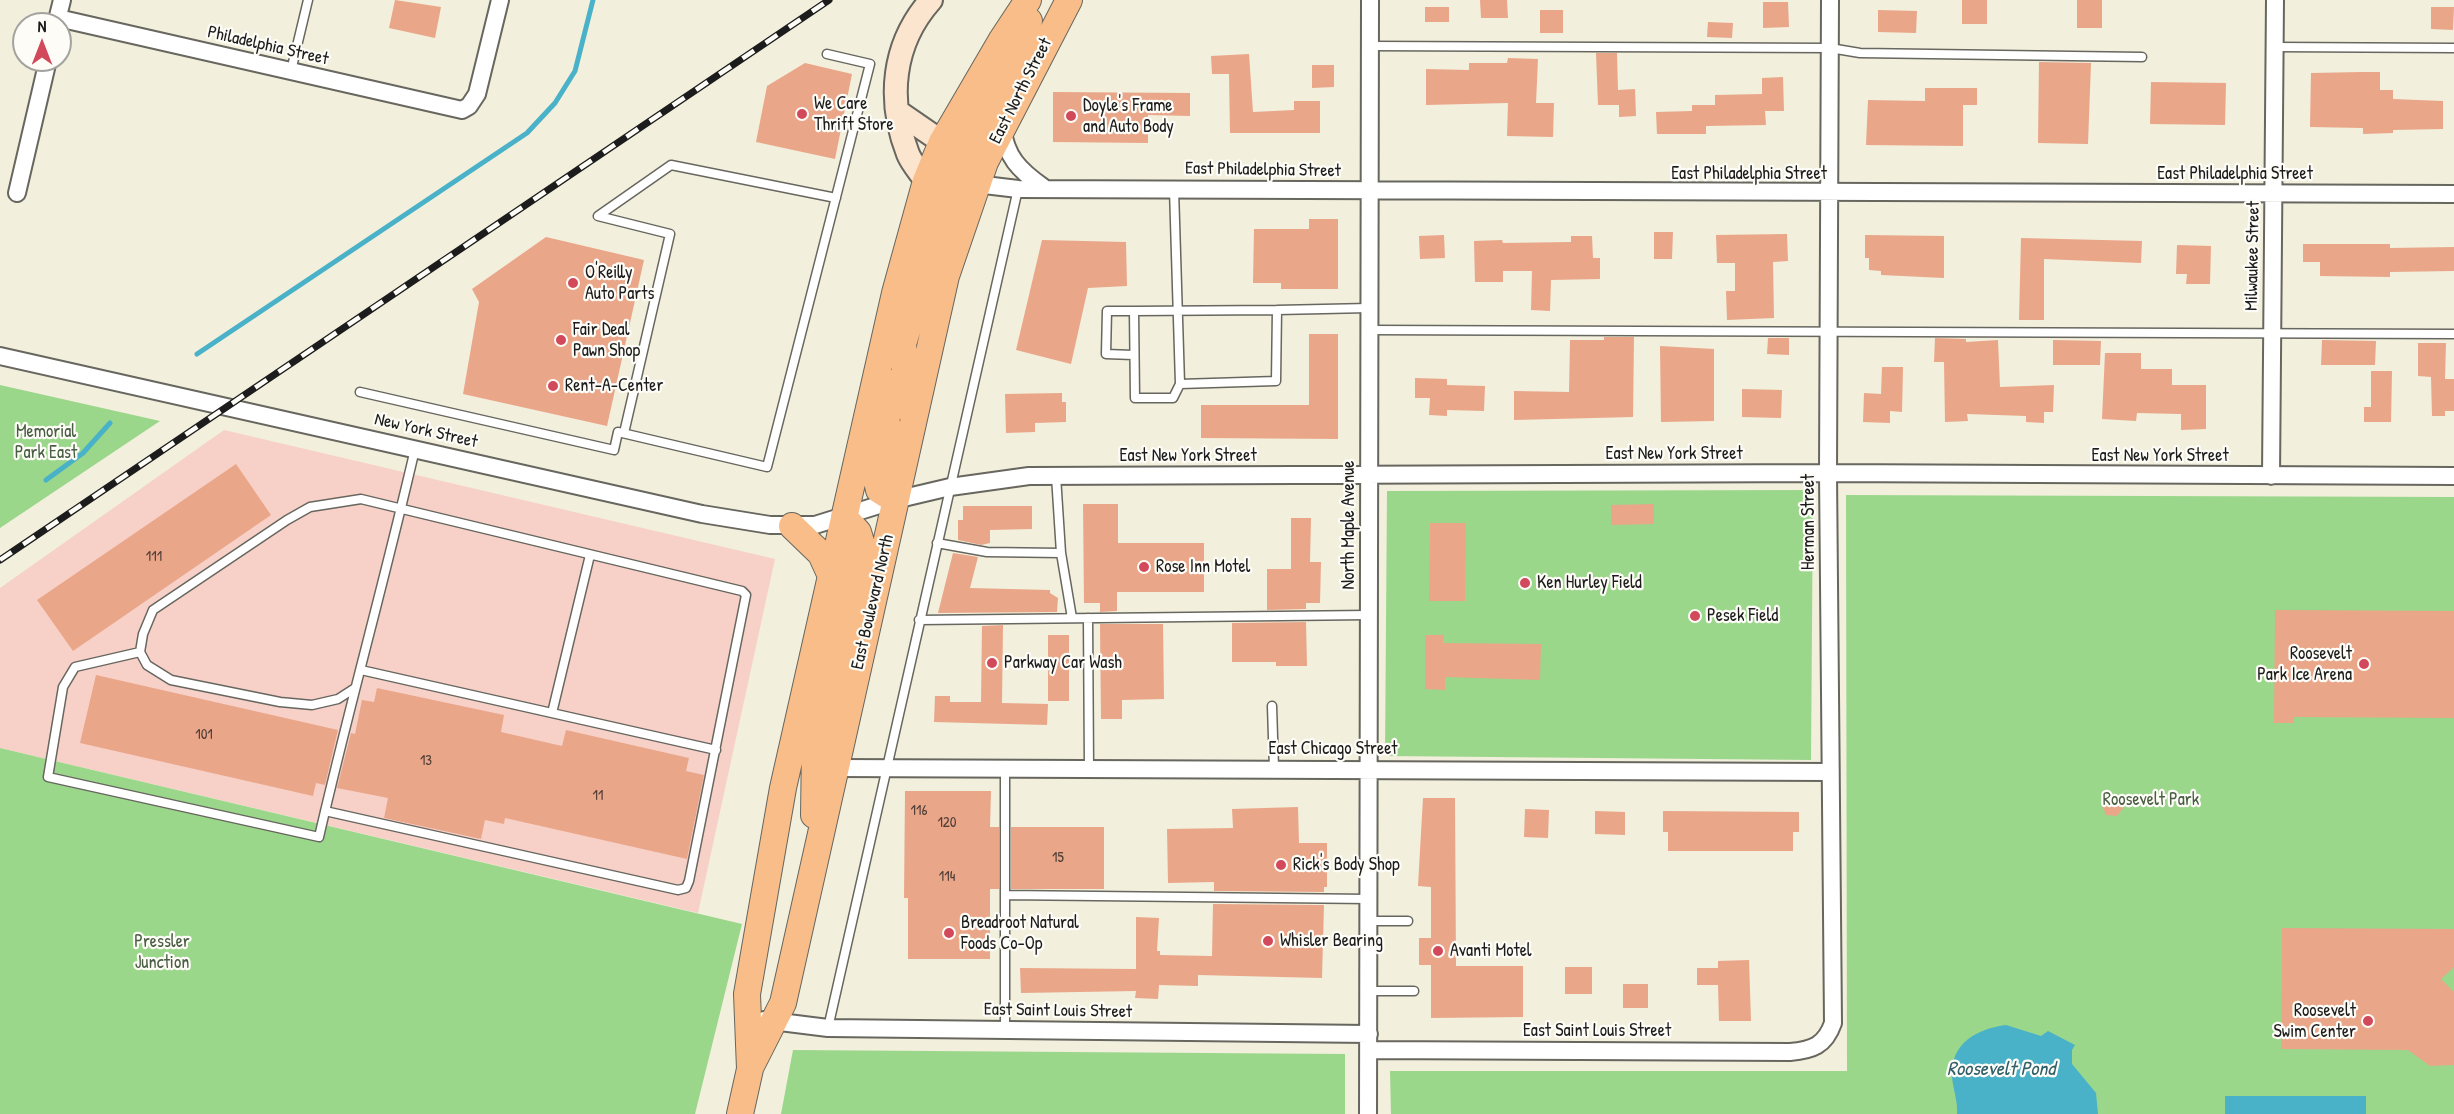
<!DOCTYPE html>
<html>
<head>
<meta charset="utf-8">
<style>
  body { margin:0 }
  #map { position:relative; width:2454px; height:1114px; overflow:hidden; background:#f2efdc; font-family:"Patrick Hand",sans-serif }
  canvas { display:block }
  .north { position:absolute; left:12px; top:12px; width:60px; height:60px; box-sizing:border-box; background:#fdfcf7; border:2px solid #a3a29f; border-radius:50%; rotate:0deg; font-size:16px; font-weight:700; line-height:24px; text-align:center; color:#1c1c1c }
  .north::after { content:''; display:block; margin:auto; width:21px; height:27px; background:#d1495b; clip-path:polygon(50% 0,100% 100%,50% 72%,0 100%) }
</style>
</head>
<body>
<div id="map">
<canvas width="2454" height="1114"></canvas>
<div class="north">N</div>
</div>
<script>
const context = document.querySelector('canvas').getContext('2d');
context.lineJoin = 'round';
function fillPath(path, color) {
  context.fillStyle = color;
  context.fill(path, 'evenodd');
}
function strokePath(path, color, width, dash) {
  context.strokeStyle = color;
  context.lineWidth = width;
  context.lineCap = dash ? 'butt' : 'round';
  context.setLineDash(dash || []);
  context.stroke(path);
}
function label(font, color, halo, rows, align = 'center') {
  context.font = font + ' "Patrick Hand",sans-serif';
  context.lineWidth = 4.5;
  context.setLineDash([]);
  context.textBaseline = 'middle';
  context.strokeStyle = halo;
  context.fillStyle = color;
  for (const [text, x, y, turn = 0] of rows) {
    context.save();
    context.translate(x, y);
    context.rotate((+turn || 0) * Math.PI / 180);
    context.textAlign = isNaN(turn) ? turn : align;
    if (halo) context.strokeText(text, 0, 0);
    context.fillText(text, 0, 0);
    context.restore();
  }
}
const built = new Path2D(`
  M224 430 775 559 698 913 0 748V588Z`);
const green = new Path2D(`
  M0 385 160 421 0 528Z
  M1813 490 1811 760 1385 756 1387 491Z
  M1846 495 2454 497V1114H1391L1390 1071H1847Z
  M0 748 742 924 695 1114H0Z
  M793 1050 1345 1054V1114H781Z`);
const water = new Path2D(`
  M2006 1025 2041 1036 2048 1031 2075 1045 2072 1050V1064L2096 1093 2098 1114H1957C1958 1101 1953 1089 1952 1077 1950 1043 1977 1029 2006 1025Z
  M2225 1096H2366V1114H2225Z`);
const stream = new Path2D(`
  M197 354 527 133 555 103 575 71 593 0
  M46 480 83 453 110 423`);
const building = new Path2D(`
  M395 0 441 7 435 38 389 28Z
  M1480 0H1507L1508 18H1481Z
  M1962 0H1987V24H1962Z
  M2077 0H2102V28H2077Z
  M1763 2H1788L1789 27 1763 28Z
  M1425 7H1449V22H1425Z
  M2431 7H2454L2453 30 2431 29Z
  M1540 10H1563V33H1540Z
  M1878 10 1917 11 1916 33 1878 32Z
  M1708 22 1733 23 1732 38 1707 37Z
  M1596 53H1617L1618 90 1635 89 1636 116 1619 117V105H1598Z
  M1249 54 1253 112 1294 110V101H1320V133H1230L1229 74H1212L1211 56Z
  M1508 58 1538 59 1536 103H1554L1553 137 1507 136 1508 103 1426 105V69L1469 70V63H1507Z
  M2039 62 2091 63 2088 144 2038 143Z
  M805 63 852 74 835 159 756 142 767 86Z
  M1312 65H1334V87L1312 88Z
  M2362 72H2380V90H2393V99L2443 101V129L2393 130V133L2363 134V128L2310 127 2311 73Z
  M1783 77 1784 111H1765L1766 125 1706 126V134H1657L1656 112 1692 111V105H1715V95L1762 94V78Z
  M2151 82 2226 83 2225 125 2150 124Z
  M1925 88H1977V105H1963V146L1866 145 1868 100 1925 101Z
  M1053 92 1190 93V116L1148 115V143L1053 142Z
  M1309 219H1338V289H1281V283H1253L1254 229H1309Z
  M1654 232H1673L1672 259H1654Z
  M1787 234 1788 261 1773 262 1774 318 1727 320 1726 291H1735V263H1717L1716 235Z
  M1444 235 1445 258 1420 259 1419 236Z
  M1865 235 1944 236V278L1881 275V271L1869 270V258H1865Z
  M1571 236H1592L1593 258H1600V279L1551 280 1550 311 1531 310 1532 271H1503V282H1475L1474 241 1502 240 1503 243 1571 242Z
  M546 237 644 260 607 426 463 394 479 302 472 289Z
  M2021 238 2142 241 2141 263 2044 259V320H2019Z
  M1042 240 1126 242 1127 286 1088 288 1071 364 1016 350Z
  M2303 244H2390V248L2454 247V271L2390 272V277L2320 276V262H2303Z
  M2177 245 2211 246 2210 284H2186L2187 274H2176Z
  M1309 334H1338V439L1201 438V405H1309Z
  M1604 337H1634L1633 417 1514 420V391L1569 392 1570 340H1604Z
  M1768 338H1789V355L1767 354Z
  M1935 338 1966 339V342L1998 340 2000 387 2054 385 2053 412H2044V423L2026 422V416L1967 414 1968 421 1945 422 1944 362H1934Z
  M2053 340 2101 341 2100 365H2053Z
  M2322 340 2376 341 2375 365H2321Z
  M2418 343H2446L2445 379H2454V411H2445V416H2432L2431 377 2418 376Z
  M1660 346 1714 349V421L1661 422Z
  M2105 353H2141V369H2172V385H2206V429L2181 430V414L2137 413 2136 421 2102 419Z
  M1882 367H1903L1902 412 1890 411V423L1863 422 1864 393 1881 394Z
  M2371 371H2392L2391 422H2364V407H2371Z
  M1415 378 1447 379V385L1485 386 1484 411 1447 410V416L1429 415 1430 398H1415Z
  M1742 389 1782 390 1781 418 1742 417Z
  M1062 393V402H1066V422L1035 423V432L1006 433 1005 394Z
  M236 464 271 515 73 651 37 600Z
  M1083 504H1118V543H1204V592H1117V611L1100 612V603H1084Z
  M1654 504V524L1611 525V505Z
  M963 506H1032V529L990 530V543L981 545 958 540V520H963Z
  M1291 518H1311L1310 562H1321L1320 603H1306V609L1267 610V569H1291Z
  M1430 523H1466L1465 601H1429Z
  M953 553 978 557 970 588 1050 590V593L1058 598 1057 612 938 613Z
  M2275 610 2454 611V718L2294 717V723H2274Z
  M1306 622 1307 666H1276V662H1232V623Z
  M1100 624H1163L1164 699 1122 700V719H1101Z
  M1003 625 1002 703 1048 704 1047 725 934 722 935 696H950V702H981L982 626Z
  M1048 635H1069V701H1048Z
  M1425 635H1444L1443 643 1541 644 1540 680 1445 677V690L1425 689Z
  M96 675 338 730 325 785 316 783 313 796 80 743Z
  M377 688 504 715 501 732 562 746 566 730 689 758 686 771 704 775 687 859 505 818 504 824 485 820 481 839 384 818 388 798 337 788 351 733 355 734 362 700 374 702Z
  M905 791H991L990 827H999V889H990V959H908V898H904Z
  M2108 795 2121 798 2124 807 2117 816 2106 815 2102 805Z
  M1423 798H1455L1456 966H1523V1017L1431 1018V965H1419V938H1431V887L1418 886Z
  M1298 807 1299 843H1327V887H1324V892L1214 891V882L1168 883 1167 829 1233 828 1232 809Z
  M1525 809 1549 810 1548 838 1524 837Z
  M1595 811 1625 812V835L1595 834Z
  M1663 811 1799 812V832H1793V851H1668V832H1663Z
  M1011 827H1104V889H1011Z
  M1213 904 1324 905 1322 978 1198 975V986L1159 985 1158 999 1135 998 1136 991 1021 993 1020 968 1136 969V917L1159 918 1157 951H1160V955L1212 956Z
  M2282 928 2454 929V967L2441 979 2454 992V1065L2430 1066 2408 1050 2281 1049Z
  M1749 960 1751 1021H1719L1718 985H1697V968H1718V961Z
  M1565 967H1592V994H1565Z
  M1623 984H1648V1008H1623Z`);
const lane = new Path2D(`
  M1370 46 1830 48 1860 53 2142 57
  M2275 47 2454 48
  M291 71 308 0
  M1174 189 1180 384 1276 381 1277 310 1134 311 1135 398H1173L1180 384
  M1277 310 1369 308
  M1369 330 2454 334
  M1133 355 1106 354 1107 311H1134
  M360 392 614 450 618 432 767 467 870 64 827 54
  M624 433 670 234 598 216 671 165 836 198
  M1056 476 1061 553
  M937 543 987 552 1061 553 1072 618
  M1088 618 1089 769
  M919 620 1369 615
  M140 652 147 665 171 680 280 702 312 705 338 699 355 688
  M361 670 716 750
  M1272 706 1274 768
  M552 713 590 555
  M1005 769V1030
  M325 811 678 890 686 888 689 881 746 595 742 591 361 499 310 507 287 520 153 610 143 634 140 652 75 667 63 687 48 777 319 837C349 707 385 579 415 449
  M1005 895 1369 899
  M1369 921H1408
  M1369 991H1414
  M828 1028 1018 189`);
const street = new Path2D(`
  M58 18 462 110 469 106 477 94 500 0
  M56 24 62 0
  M1002 127C1006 157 1019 170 1043 187
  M976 184 1018 189 2454 194
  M17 193 48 60
  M0 356 702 514 770 525H815L895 500 950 487 1029 476 1828 473 2454 476
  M2271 476 2275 0
  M835 768 1830 772
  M764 1020 828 1028 1369 1034
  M1369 1050 1790 1052C1812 1050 1825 1046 1833 1023L1828 473 1830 0
  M1368 1114 1370 0`);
const secondary = new Path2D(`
  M897 111 942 142
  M926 181C920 172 912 164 908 154 887 100 892 44 931 0`);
const primary = new Path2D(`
  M972 179 967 151 971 139 1029 21
  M883 380 888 435 877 481 879 490 895 500
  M907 408 903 344 953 180 955 162 942 142
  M792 526 821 554 831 576
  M814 815 815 745 861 542 858 532 844 517
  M751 1066 783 1003 946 276 985 162 1069 0
  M740 1114 750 1069 747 994 783 788 895 293 926 181 942 142 1001 41 1028 0`);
const rail = new Path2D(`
  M0 560 829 0`);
const markers = [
  [802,114,6,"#d1495b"],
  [1071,116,6,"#d1495b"],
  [573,283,6,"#d1495b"],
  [561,340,6,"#d1495b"],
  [553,386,6,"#d1495b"],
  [1144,567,6,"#d1495b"],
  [1525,583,6,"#d1495b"],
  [1695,616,6,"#d1495b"],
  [992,663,6,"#d1495b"],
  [2364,664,6,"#d1495b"],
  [1281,865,6,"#d1495b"],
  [949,933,6,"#d1495b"],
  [1268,941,6,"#d1495b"],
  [1438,951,6,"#d1495b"],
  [2368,1021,6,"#d1495b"]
];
const numberNames = [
  ["111",154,557],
  ["101",204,735],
  ["13",426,761],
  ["11",598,796],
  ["116",919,811],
  ["120",947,823],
  ["15",1058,858],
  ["114",947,877]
];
const streetNames = [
  ["Philadelphia Street",268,46,13],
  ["East North Street",1021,91,-63],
  ["East Philadelphia Street",1263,170,1],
  ["East Philadelphia Street",1749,174],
  ["East Philadelphia Street",2235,174],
  ["Milwaukee Street",2253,256,-89],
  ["New York Street",426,431,13],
  ["East New York Street",1674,454],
  ["East New York Street",1188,456],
  ["East New York Street",2160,456],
  ["Herman Street",1809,522,-90],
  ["North Maple Avenue",1349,525,-90],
  ["East Boulevard North",873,602,-77],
  ["East Chicago Street",1333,749],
  ["East Saint Louis Street",1058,1011,1],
  ["East Saint Louis Street",1597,1031]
];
const poiNames = [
  ["We Care",814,104],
  ["Thrift Store",814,125],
  ["Doyle's Frame",1083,106],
  ["and Auto Body",1083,127],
  ["O'Reilly",585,273],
  ["Auto Parts",585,294],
  ["Fair Deal",573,330],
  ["Pawn Shop",573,351],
  ["Rent-A-Center",565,386],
  ["Rose Inn Motel",1156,567],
  ["Ken Hurley Field",1537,583],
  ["Pesek Field",1707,616],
  ["Roosevelt",2352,654,"right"],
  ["Park Ice Arena",2352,675,"right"],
  ["Parkway Car Wash",1004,663],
  ["Rick's Body Shop",1293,865],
  ["Breadroot Natural",961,923],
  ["Foods Co-Op",961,944],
  ["Whisler Bearing",1280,941],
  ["Avanti Motel",1450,951],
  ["Roosevelt",2356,1011,"right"],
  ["Swim Center",2356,1032,"right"]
];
const parkNames = [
  ["Memorial",46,432],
  ["Park East",46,453],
  ["Roosevelt Park",2151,800],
  ["Pressler",162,942],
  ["Junction",162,963]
];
const waterNames = [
  ["Roosevelt Pond",2001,1070]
];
fillPath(built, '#f7d1c8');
fillPath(green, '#9bd78b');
fillPath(water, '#49b1c8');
strokePath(stream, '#49b1c8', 5);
fillPath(building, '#eaa689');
strokePath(lane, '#67665f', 11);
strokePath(street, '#67665f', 20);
strokePath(secondary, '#67665f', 26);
strokePath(primary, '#67665f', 28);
strokePath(lane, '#fff', 8);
strokePath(street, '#fff', 16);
strokePath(secondary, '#fce5cf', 22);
strokePath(primary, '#f8bd88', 26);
strokePath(rail, '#1c1c1c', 7);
strokePath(rail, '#fdfcf7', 4.5, [14]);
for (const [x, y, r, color] of markers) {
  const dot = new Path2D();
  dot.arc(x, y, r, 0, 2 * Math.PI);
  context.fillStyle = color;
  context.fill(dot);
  strokePath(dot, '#fdfcf7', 2);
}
label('15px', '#503e37', null, numberNames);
label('18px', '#1c1c1c', '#fdfcf7', streetNames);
label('18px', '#1c1c1c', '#fdfcf7', poiNames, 'left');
label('18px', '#485d43', '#fdfcf7', parkNames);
label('italic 20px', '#305f69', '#fdfcf7', waterNames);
</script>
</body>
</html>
